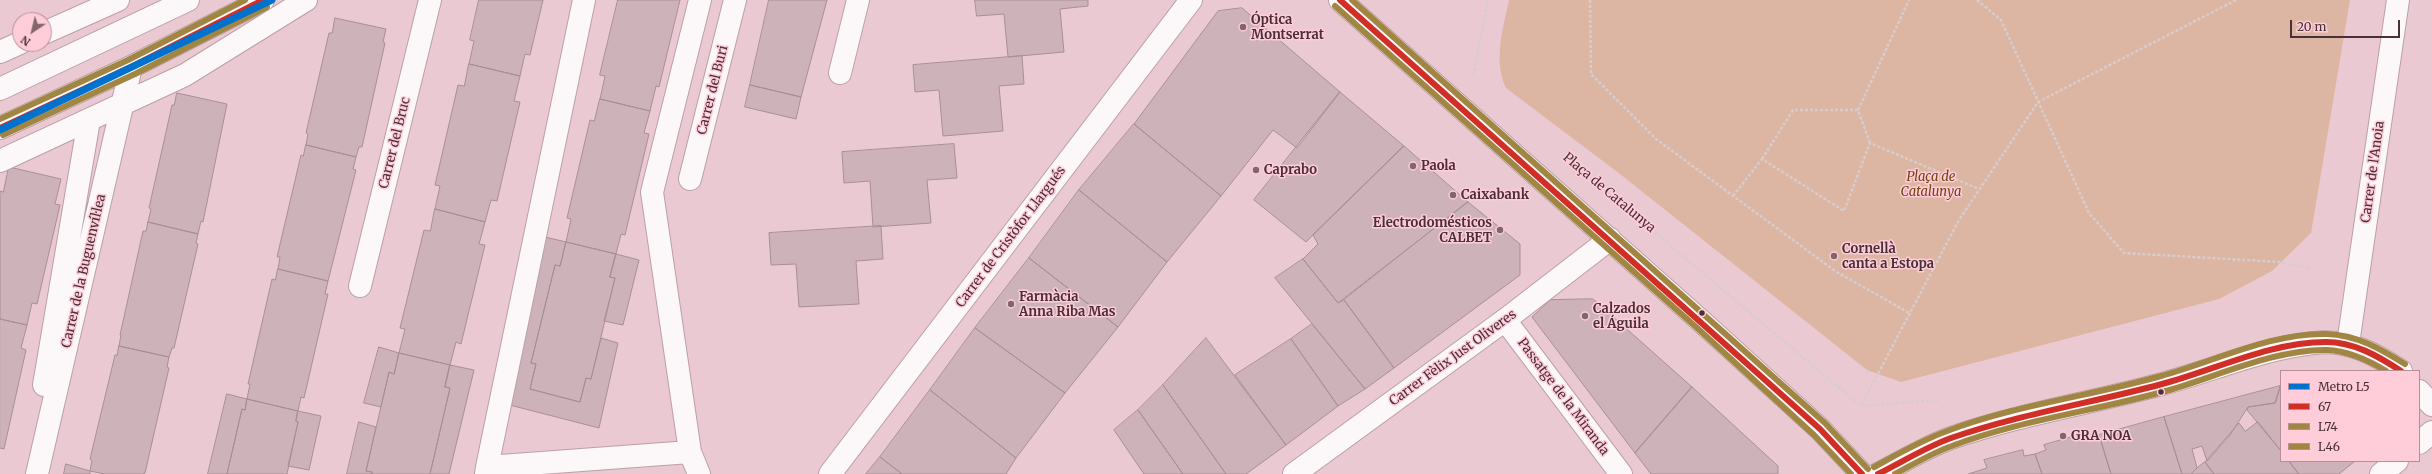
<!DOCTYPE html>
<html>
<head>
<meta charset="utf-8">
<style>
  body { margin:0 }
  #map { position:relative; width:2432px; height:474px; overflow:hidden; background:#ebc9d2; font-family:Merriweather,serif }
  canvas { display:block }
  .legend { position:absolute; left:2280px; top:370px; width:140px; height:92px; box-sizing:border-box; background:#ffccd9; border:1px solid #b68e98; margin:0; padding:5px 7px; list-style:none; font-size:12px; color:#493037 }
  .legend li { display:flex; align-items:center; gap:8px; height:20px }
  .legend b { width:20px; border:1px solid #b68e98 }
  .north { position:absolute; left:12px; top:12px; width:40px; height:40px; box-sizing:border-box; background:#ffccd9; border:1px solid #b68e98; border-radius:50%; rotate:215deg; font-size:11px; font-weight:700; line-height:16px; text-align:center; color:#493037 }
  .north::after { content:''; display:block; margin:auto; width:14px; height:18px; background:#82666d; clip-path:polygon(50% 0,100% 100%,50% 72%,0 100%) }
  .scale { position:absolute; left:2290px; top:20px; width:110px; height:18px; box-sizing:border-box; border:2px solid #493037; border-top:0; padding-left:5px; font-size:12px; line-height:14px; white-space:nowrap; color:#493037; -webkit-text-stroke:3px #ffccd9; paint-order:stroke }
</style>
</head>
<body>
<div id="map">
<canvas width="2432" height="474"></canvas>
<ul class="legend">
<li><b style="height:5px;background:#0072ce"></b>Metro L5</li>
<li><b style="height:5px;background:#d02e26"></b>67</li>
<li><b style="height:5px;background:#a18643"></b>L74</li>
<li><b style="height:5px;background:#a18643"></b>L46</li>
</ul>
<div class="north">N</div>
<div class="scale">20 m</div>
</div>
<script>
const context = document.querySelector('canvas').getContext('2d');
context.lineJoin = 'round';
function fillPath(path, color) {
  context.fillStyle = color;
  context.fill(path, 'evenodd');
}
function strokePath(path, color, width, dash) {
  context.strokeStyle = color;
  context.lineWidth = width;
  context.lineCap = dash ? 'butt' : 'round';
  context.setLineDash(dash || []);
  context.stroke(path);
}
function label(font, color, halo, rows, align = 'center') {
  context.font = font + ' Merriweather,serif';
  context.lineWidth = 3;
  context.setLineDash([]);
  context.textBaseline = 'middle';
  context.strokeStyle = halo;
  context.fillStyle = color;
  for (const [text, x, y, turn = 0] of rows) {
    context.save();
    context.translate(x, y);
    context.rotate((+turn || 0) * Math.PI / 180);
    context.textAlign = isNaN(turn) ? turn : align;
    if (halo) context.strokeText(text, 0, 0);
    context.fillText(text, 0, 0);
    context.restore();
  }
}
const green = new Path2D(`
  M1509 0H2350L2311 233 2272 271 2219 299 1901 382 1867 370 1620 174 1506 88C1493 60 1503 29 1509 0Z`);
const building = new Path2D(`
  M479 0H543L530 55 525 54 520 76 469 64 474 41 470 40Z
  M618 0H680L659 87 656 86 650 111 600 99 605 76 600 75Z
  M769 0H827L801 97 750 85Z
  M975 0H1088V6L1060 9 1064 52 1008 57 1004 14 977 16Z
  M1242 8 1340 92 1297 148 1273 130 1221 196 1134 124 1218 11Z
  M335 18 386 29 383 42 385 43 362 147H359L356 157 306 145 308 134 306 133 329 33H332Z
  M1022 56 1024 84 999 86 1003 131 943 136 939 90 915 92 913 65Z
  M469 64 520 76 514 101 520 102 497 201 491 200 485 222 435 209 440 186 435 185 458 85 464 86Z
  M750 85 801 97 796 119 745 107Z
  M1340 92 1404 146 1306 242 1254 200Z
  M177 93 227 104 203 222 201 221 198 234 148 222 151 209 149 208 172 105H174Z
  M600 99 650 111 644 133 649 134 625 235 621 234 616 254 566 242 571 219 567 218 590 120 594 121Z
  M1134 124 1221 196 1167 262 1079 190Z
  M954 144 957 178 927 180 931 223 873 227 870 181 844 183 842 152Z
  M306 145 356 157 353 169 356 170 328 281 278 269 280 257H277L301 155 303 156Z
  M1404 146 1468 202 1338 303 1303 259 1318 244 1313 235Z
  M9 167 61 179 55 204 60 205 37 304 32 303 27 325 0 319V191L3 192Z
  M1079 190 1167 262 1118 327 1029 258Z
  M1468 202 1520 244V275L1394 368 1344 300Z
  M435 209 485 222 479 244 485 245 461 344 456 342 450 365 399 353 405 329 400 328 424 230 430 231Z
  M148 222 198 234 196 243 198 244 174 348H172L169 357 119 346 121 335H120L143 231H146Z
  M881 226 883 259 856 261 859 304 799 307 796 264 771 265 769 233Z
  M541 236 566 242 560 266 555 265 531 363 536 364 530 389 580 402 586 378 591 379 601 338 618 343 599 428 502 403Z
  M566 242 616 254 610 277 615 278 591 379 586 378 580 402 530 389 536 364 531 363 555 265 560 266Z
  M616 254 639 260 623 325 604 321 615 278 610 277Z
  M1029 258 1118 327 1065 393 975 328Z
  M1303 259 1338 303 1344 300 1394 368 1365 389 1275 278Z
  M278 269 328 281 325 294H328L304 398 301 397 298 411 247 399 250 384H248L272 279 275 280Z
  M1593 299 1692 387 1635 453 1532 317 1550 300Z
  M0 319 27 325 21 348 26 350 4 449 0 448Z
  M1312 324 1365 389 1338 406 1291 339Z
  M975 328 1065 393 1016 458 930 390Z
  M1206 338 1286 445 1246 474H1226L1163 385Z
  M1291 339 1338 406 1286 445 1235 375Z
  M119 346 169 357 167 367 169 368 145 473 142 474H105L90 471 92 460 90 459 115 355H117Z
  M379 347 399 353 394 374 389 372 381 407 364 403Z
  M399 353 450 365 445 387 450 388 430 474H372V472L366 471 389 372 394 374Z
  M450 365 474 370 449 474H430L450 388 445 387Z
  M1163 385 1226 474H1183L1138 410Z
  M2281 385V451L2247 410 2248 407 2275 403Z
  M2280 386 2275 403 2248 407 2230 435 2209 459 2207 461 2202 446 2192 449 2197 468 2191 474H2182L2164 417Z
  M1692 387 1778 466V474H1651L1635 453Z
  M930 390 1016 458 1006 474H902L880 457Z
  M227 394 247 399 245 410 242 409 227 474H208Z
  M247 399 298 411 296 421 298 422 287 474H227L242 409 245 410Z
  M1138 410 1183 474H1144L1114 430Z
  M298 411 321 416 309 470 288 466 298 422 296 421Z
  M2164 417 2182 474H2111L2099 435Z
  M359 422 376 427 366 471 372 472V474H347Z
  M2258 422 2281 451V461H2289L2299 474H2214L2205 462 2239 423 2245 431Z
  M2086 433 2088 438 2099 435 2111 474H2042L2035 454 2046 450 2044 445Z
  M2023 450 2024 456 2035 454 2042 474H1968L1987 468 1984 460Z
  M880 457 902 474H866Z
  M2289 461H2355L2339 474H2299Z
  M2205 462 2214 474H2191L2197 468Z
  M66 464 90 471V474H64Z`);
const path = new Path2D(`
  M1590 0 1591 74 1656 139 1835 271 1911 314
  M1977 0 2001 20 2089 213 2124 253 2281 262 2311 269
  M1473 76 1488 0
  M1858 110 1909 0
  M1762 159 1793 110H1858L1870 143
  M1578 168 1861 406
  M1733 196 1762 159 1844 211 1870 143 1979 189
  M1939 400 1861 406 1959 220 2038 102 2236 0`);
const minor = new Path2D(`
  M1340 0 1701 321 1820 429 1862 474
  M44 33 118 0
  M0 52 20 43
  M840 73 858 0
  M0 89 188 0
  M0 128 131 67 263 0
  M0 161 185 75 306 0
  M690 179 735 0
  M360 286 430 0
  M1505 320 1621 474
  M2348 344 2398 0
  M44 385 89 120
  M2419 391 2432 405
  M2419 443 2432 432
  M487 467 584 0
  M37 474 131 67
  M486 474 487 467 690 452
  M699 474 690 452 652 192 700 0
  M830 474 1191 0
  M1294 474 1505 320 1610 239
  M1878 474C1902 462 1926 447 1951 438 2020 414 2092 403 2162 384 2211 371 2264 348 2314 343 2347 339 2374 353 2401 371
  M2381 474 2397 461`);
const bus1 = new Path2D(`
  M1340 0 1820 429 1862 474
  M0 128 131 67 263 0
  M1878 474C1902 462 1926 447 1951 438 2020 414 2092 403 2162 384 2215 370 2270 342 2326 342 2354 342 2378 356 2401 371`);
const bus2 = new Path2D(`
  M1335 6 1696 327 1814 435 1851 474
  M3 135 135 74 267 7
  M1895 474C1914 464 1932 453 1952 446 2021 420 2095 411 2166 391 2216 377 2275 349 2327 350 2349 351 2368 360 2386 371`);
const bus3 = new Path2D(`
  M1352 0 1825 423 1868 469
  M0 119 128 60 245 0
  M1874 467C1898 454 1922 440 1947 431 2016 405 2090 396 2161 376 2213 362 2273 332 2327 334 2357 335 2381 349 2405 364`);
const metro1 = new Path2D(`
  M0 130 272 0`);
const markers = [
  [1243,27,4,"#82666d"],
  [1413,166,4,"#82666d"],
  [1256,170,4,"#82666d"],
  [1453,195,4,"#82666d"],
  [1500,230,4,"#82666d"],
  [1834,256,4,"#82666d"],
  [1011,304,4,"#82666d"],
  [1702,313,3.5,"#493037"],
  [1585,316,4,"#82666d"],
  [2161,392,3.5,"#493037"],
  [2063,436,4,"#82666d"]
];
const poiNames = [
  ["Óptica",1251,20],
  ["Montserrat",1251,35],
  ["Paola",1421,166],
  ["Caprabo",1264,170],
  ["Caixabank",1461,195],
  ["Electrodomésticos",1492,223,"right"],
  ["CALBET",1492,238,"right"],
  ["Cornellà",1842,249],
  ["canta a Estopa",1842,264],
  ["Farmàcia",1019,297],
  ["Anna Riba Mas",1019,312],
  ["Calzados",1593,309],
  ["el Águila",1593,324],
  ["GRA NOA",2071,436]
];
const streetNames = [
  ["Carrer del Buri",713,90,-76],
  ["Carrer del Bruc",395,143,-76],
  ["Carrer de l'Anoia",2373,172,-82],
  ["Plaça de Catalunya",1609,193,40],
  ["Carrer de Cristòfor Llargués",1011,237,-53],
  ["Carrer de la Buguenvíl·lea",84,271,-77],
  ["Carrer Fèlix Just Oliveres",1453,358,-36],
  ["Passatge de la Miranda",1563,397,53]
];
const parkNames = [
  ["Plaça de",1931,177],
  ["Catalunya",1931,192]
];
fillPath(green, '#ddb5a3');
fillPath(building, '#cdb2ba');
strokePath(building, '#a88f96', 1);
strokePath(minor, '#bba0a7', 24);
strokePath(path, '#d7cdcf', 2.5, [3, 2]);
strokePath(minor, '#fcf7f8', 22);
strokePath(bus1, '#d02e26', 6);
strokePath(bus2, '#a18643', 6);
strokePath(bus3, '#a18643', 6);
strokePath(metro1, '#0072ce', 7);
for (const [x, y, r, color] of markers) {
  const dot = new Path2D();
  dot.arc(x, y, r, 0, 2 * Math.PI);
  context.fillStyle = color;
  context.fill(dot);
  strokePath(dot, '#ffccd9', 1.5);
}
label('bold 13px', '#493037', '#ffccd9', poiNames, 'left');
label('13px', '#493037', '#ffccd9', streetNames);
label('italic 13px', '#73430f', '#ffccd9', parkNames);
</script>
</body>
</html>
